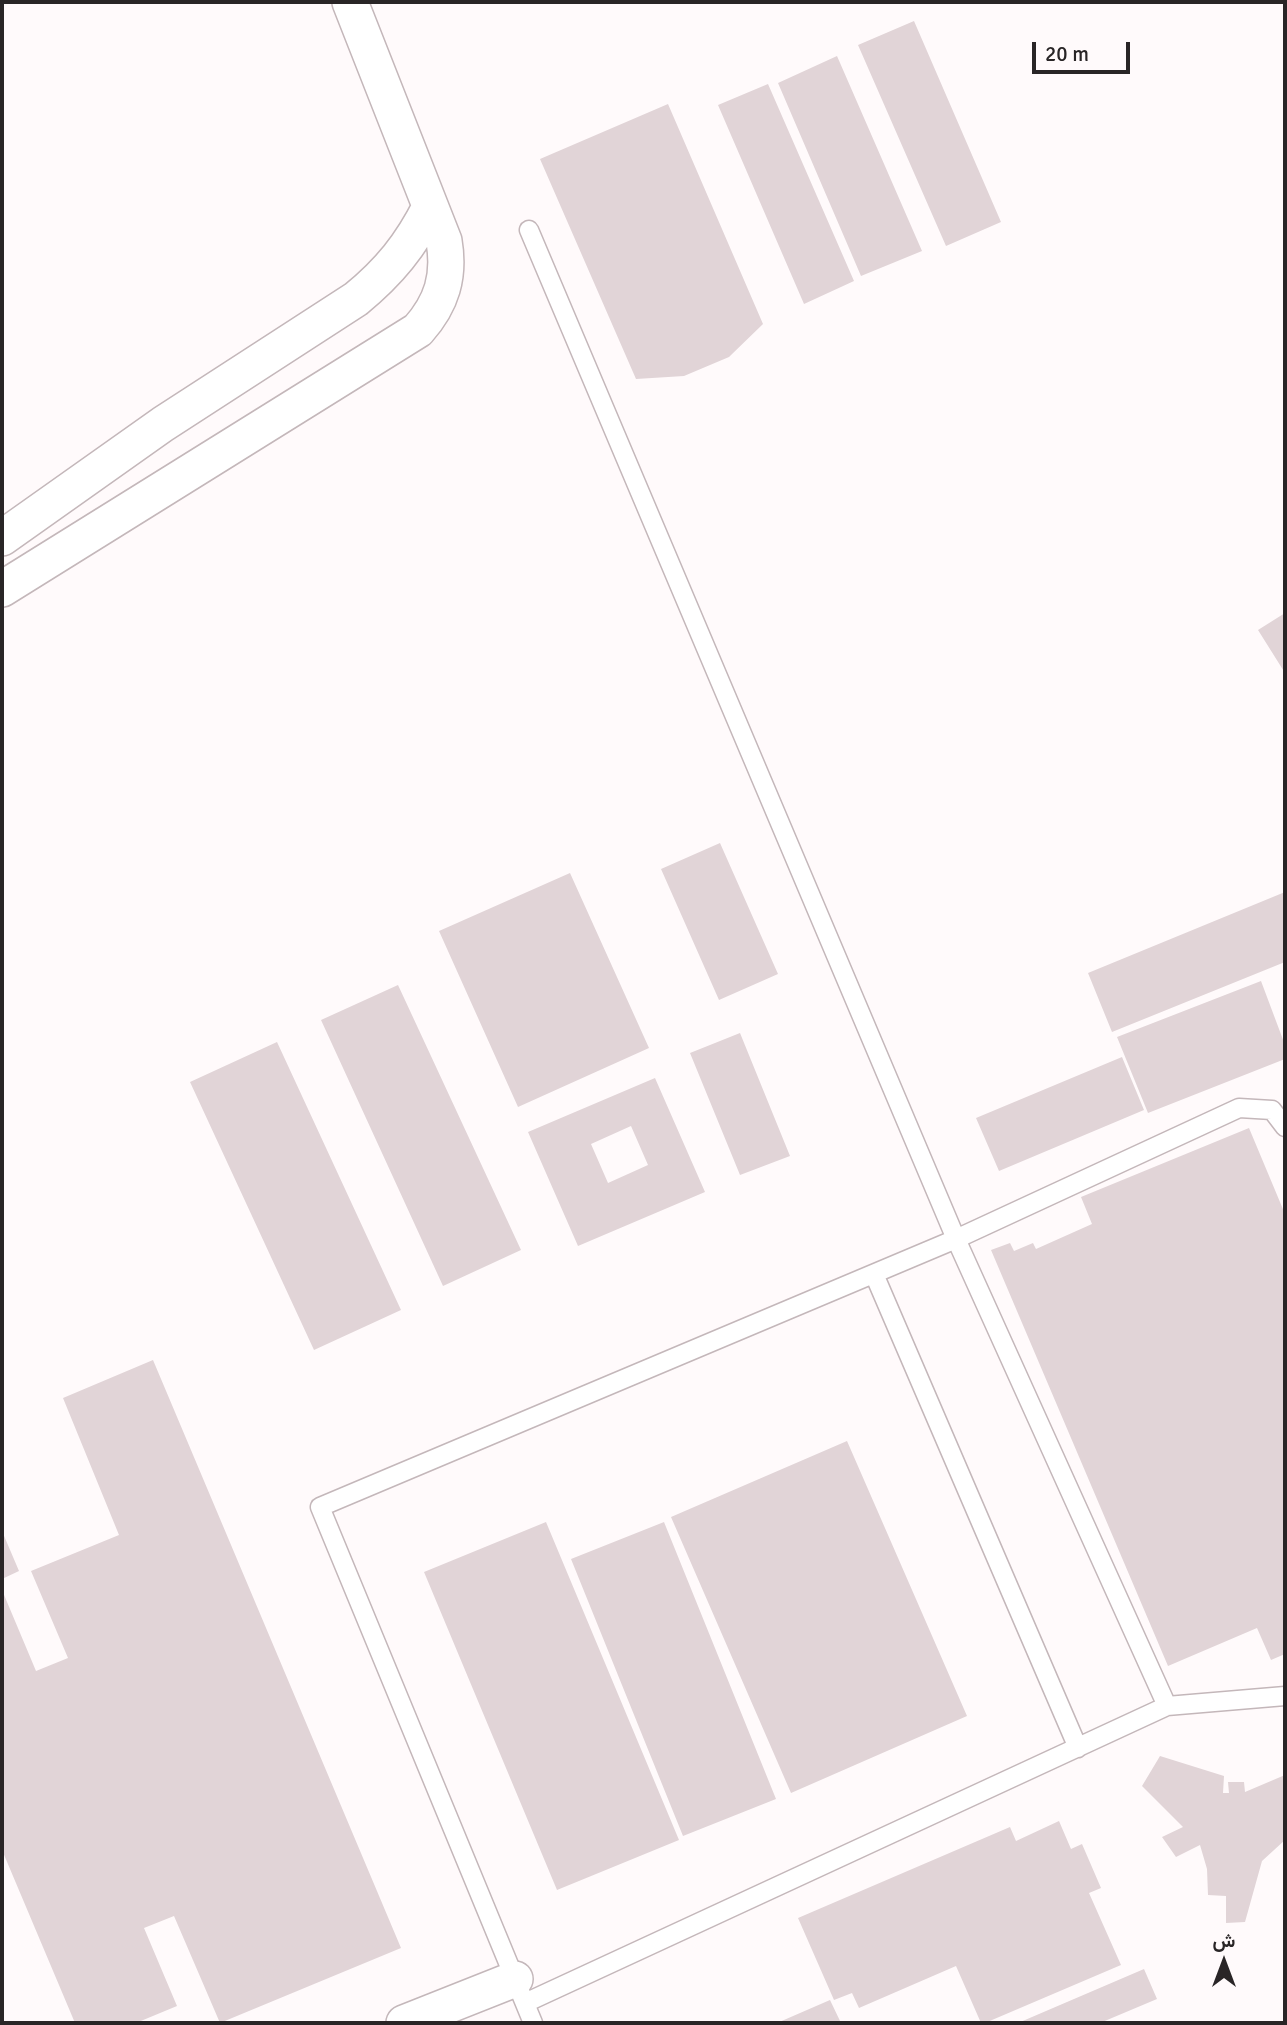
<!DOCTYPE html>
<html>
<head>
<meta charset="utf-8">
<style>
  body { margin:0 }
  #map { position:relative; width:1287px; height:2025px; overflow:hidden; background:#fffafb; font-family:Signika,Vazirmatn,sans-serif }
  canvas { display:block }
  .frame { position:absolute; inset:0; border:4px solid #292526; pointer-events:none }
  .north { position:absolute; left:1189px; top:1927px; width:70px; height:70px; -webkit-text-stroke:5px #fffafb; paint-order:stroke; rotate:0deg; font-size:19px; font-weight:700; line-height:28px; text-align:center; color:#292526 }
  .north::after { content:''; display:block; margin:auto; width:24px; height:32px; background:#292526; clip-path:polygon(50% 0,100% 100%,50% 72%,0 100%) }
  .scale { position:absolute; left:1032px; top:42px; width:98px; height:32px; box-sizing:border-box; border:4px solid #292526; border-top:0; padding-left:9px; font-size:21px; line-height:24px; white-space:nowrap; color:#292526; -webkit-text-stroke:5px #fffafb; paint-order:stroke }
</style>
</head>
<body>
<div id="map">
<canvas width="1287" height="2025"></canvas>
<div class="frame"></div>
<div class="north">ش</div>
<div class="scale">20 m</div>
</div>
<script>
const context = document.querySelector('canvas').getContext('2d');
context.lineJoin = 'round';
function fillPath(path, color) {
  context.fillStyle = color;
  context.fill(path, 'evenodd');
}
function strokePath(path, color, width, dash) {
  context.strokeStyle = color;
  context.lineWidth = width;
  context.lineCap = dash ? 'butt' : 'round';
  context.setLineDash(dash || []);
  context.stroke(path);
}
const building = new Path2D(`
  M914 21 1001 222 946 246 858 45Z
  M837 56 922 251 861 276 778 83Z
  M768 84 854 281 804 304 718 105Z
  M668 104 763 324 729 357 684 376 636 379 540 159Z
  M1285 613V673L1258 630Z
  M720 843 778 974 719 1000 661 869Z
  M570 873 649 1048 518 1107 439 931Z
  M1285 892V962L1112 1032 1088 973Z
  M1261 981 1285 1045V1059L1148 1113 1117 1037Z
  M398 985 521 1250 443 1286 321 1020Z
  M740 1033 790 1156 740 1175 690 1053Z
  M277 1042 401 1310 314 1350 190 1082Z
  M1122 1057 1144 1110 999 1171 976 1118Z
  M655 1078 705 1192 578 1246 528 1132ZM631 1126 648 1165 608 1183 591 1144Z
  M1249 1128 1285 1214V1654L1271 1660 1257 1628 1168 1666 991 1250 1010 1243 1014 1251 1033 1243 1036 1249 1092 1224 1081 1197Z
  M153 1360 401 1948 220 2023 174 1916 144 1928 177 2006 136 2023H75L2 1850V1590L36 1671 68 1658 31 1571 119 1535 63 1398Z
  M847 1441 967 1716 791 1793 671 1517Z
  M546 1522 679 1840 557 1890 424 1572Z
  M664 1522 776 1799 683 1836 571 1559Z
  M2 1531 19 1571 2 1579Z
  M1160 1756 1224 1776 1223 1793H1229L1228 1782H1244L1245 1792 1285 1775V1840L1262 1861 1245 1922 1226 1923V1896L1208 1895 1207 1869 1200 1845 1176 1857 1162 1837 1183 1827 1142 1786Z
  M1059 1821 1071 1849 1082 1844 1101 1888 1089 1893 1121 1965 985 2023H981L956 1966 859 2008 852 1993 834 2000 798 1918 1010 1827 1016 1841Z
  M1144 1969 1157 1999 1100 2023H1018Z
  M830 2000 841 2023H777Z`);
const service = new Path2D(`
  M529 230 956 1239 1167 1706
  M874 1274 1078 1748
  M525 2003 1167 1706 1285 1696
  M533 2023 320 1507 956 1239 1239 1108 1272 1110 1285 1127`);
const minor = new Path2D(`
  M2 538 163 424 356 299C389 272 411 245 430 207
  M2 589 418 330C442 303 450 276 444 241L350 2
  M404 2023 515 1979`);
fillPath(building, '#e1d4d7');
strokePath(service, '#c4b7ba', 21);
strokePath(minor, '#c4b7ba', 38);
strokePath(service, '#fff', 18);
strokePath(minor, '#fff', 35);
</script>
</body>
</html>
